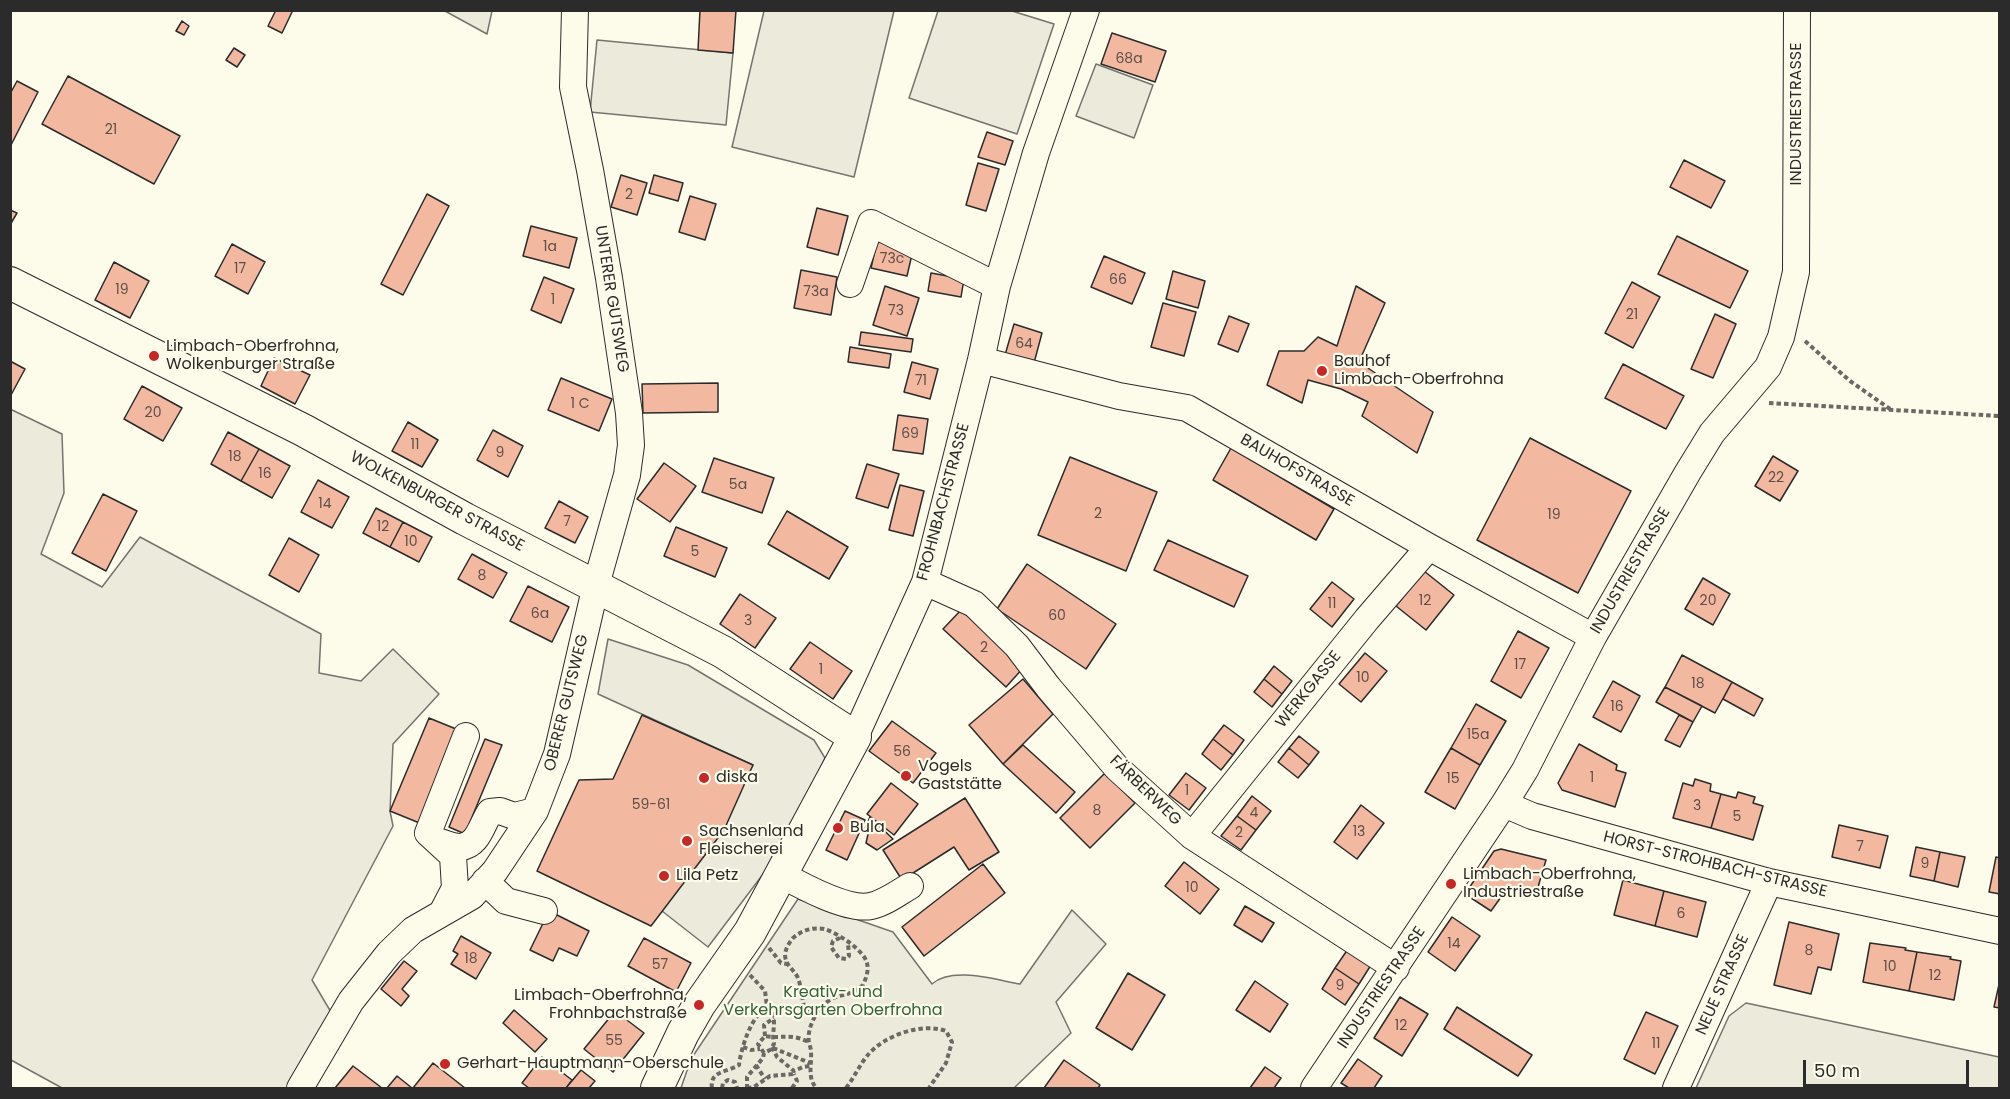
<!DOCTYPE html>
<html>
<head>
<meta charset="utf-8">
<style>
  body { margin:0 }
  #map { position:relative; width:2010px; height:1099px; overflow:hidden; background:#fdfbea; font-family:Poppins,sans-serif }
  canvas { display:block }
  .frame { position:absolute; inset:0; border:12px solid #2b2b2b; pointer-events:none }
  .scale { position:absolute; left:1803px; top:1060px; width:166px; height:27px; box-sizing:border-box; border:3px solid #2b2b2b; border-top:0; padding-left:8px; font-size:18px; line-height:21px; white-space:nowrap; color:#2b2b2b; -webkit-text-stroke:4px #fdfbea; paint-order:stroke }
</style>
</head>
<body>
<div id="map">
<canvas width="2010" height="1099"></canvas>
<div class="frame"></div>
<div class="scale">50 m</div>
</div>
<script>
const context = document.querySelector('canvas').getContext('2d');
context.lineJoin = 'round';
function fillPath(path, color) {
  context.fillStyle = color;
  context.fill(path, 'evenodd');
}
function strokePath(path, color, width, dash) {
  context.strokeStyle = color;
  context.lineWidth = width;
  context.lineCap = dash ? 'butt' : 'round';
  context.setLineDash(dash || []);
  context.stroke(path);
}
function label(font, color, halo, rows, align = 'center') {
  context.font = font + ' Poppins,sans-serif';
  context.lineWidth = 4.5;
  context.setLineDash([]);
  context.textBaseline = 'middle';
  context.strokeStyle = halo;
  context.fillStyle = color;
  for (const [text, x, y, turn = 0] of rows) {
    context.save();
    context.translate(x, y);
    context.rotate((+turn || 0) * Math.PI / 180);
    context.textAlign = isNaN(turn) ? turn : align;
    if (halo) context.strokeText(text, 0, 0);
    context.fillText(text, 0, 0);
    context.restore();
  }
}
const green = new Path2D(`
  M445 11H492L487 34Z
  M764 11H894L854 177 732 147Z
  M597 40 733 53 726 125 590 112Z
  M10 409 62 434 64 493 41 554 102 587 140 537 321 634 319 673 361 681 393 649 439 694 393 744 390 811 393 826 312 980 338 1024 300 1088H62L11 1060Z
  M798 899 893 932 932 984C952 966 996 980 1020 984L1072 910 1106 944 1056 1002 1071 1033 1014 1088H681L691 1059Z
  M1746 1003 1999 1057V1088H1696L1729 1016Z`);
const parking = new Path2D(`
  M938 11H1012L1054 24 1017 134 909 98Z
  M1096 64 1153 85 1134 138 1076 116Z
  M608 639 688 665 814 740 825 758 776 857 708 947 662 911 753 765 598 694Z`);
const building = new Path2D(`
  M276 10H293L282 33 268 26Z
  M700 10H736L733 53 698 50Z
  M182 21 189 26 184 35 176 31Z
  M1112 33 1166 51 1155 82 1101 64Z
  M234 48 245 55 237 67 226 60Z
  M68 76 180 136 154 184 42 124Z
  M17 81 38 92 10 147V94Z
  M987 132 1013 141 1005 165 978 157Z
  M1684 160 1725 181 1711 208 1670 187Z
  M978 163 999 169 986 211 966 205Z
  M621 175 647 183 637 215 611 207Z
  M654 175 683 183 678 201 649 193Z
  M427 194 449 206 403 295 381 284Z
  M690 196 716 204 705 240 679 232Z
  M817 208 848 216 838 255 807 247Z
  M10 210 17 213 10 225Z
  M531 226 577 238 569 268 523 256Z
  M1677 236 1748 271 1730 308 1658 274Z
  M877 241 913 250 907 276 871 268Z
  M232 244 265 262 248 294 215 276Z
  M1104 256 1145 273 1132 304 1091 287Z
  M114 262 149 281 130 318 95 300Z
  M801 270 837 277 831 315 794 308Z
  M1173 271 1205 281 1198 308 1166 299Z
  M931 273 964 279 961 297 928 291Z
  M544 277 574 289 561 323 531 310Z
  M1632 282 1660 297 1633 348 1605 333Z
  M885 286 919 298 907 336 873 325Z
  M1356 286 1385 303 1359 362 1433 412 1417 453 1362 416 1368 402 1341 389 1308 380 1302 403 1267 385 1279 351H1304L1318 337 1337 346Z
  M1163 303 1196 312 1184 356 1151 347Z
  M1715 314 1736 324 1713 378 1691 369Z
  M1229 316 1249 324 1238 352 1218 344Z
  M1014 324 1042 333 1034 363 1005 355Z
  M861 332 913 339 911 352 859 345Z
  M850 347 891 354 889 368 848 362Z
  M274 358 310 375 295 404 261 386Z
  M10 361 25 369 11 395H10Z
  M912 362 938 369 930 399 904 392Z
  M1623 364 1684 396 1666 429 1605 398Z
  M561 378 612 399 599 431 548 410Z
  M718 383V412L643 413 642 384Z
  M142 386 182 408 163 441 124 419Z
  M898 415 928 419 923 454 893 450Z
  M408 422 438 440 422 467 392 451Z
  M493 430 523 446 508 477 477 460Z
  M228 432 259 449 241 481 211 464Z
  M1530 438 1631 491 1578 593 1477 540Z
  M1231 448 1334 509 1316 540 1213 480Z
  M259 449 290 466 272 498 241 481Z
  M1773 456 1798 471 1780 501 1755 486Z
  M1070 457 1157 492 1126 571 1038 535Z
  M714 458 774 478 762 513 702 492Z
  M664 463 696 486 670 522 637 499Z
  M867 464 899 474 888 508 856 498Z
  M318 480 349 497 332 528 301 512Z
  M900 485 924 491 913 536 889 530Z
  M103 494 137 511 106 571 72 553Z
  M559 501 588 517 575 543 545 528Z
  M376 508 403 522 390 547 363 533Z
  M787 511 848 547 829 579 768 544Z
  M403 522 432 537 419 562 390 547Z
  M676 527 727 548 715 577 664 556Z
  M289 538 319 555 299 592 269 575Z
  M1168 540 1248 576 1234 607 1154 570Z
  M472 554 507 573 493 598 458 579Z
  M1027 564 1116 624 1086 669 997 609Z
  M1424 571 1454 595 1426 630 1396 606Z
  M1703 578 1730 594 1713 625 1685 609Z
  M1332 582 1354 599 1332 627 1310 609Z
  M528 586 569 607 552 642 510 621Z
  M740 594 776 618 755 648 720 624Z
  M961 610 1024 667 1006 687 943 629Z
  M1518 631 1549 648 1521 698 1491 681Z
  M810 642 852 671 833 699 790 669Z
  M1365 653 1387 671 1361 702 1339 684Z
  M1682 655 1732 682 1715 713 1665 687Z
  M1274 666 1292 681 1282 694 1264 679Z
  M1023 679 1053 714 1003 764 969 725Z
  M1264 679 1282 694 1272 707 1254 692Z
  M1613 681 1640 696 1621 732 1593 717Z
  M1732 682 1763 699 1754 716 1723 699Z
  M1665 687 1702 706 1693 722 1656 702Z
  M1476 704 1506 721 1480 765 1451 748Z
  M642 715 753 765 724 830 651 926 537 871 579 780 613 779Z
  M1679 715 1693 722 1680 747 1665 740Z
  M429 718 461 731 422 824 390 811Z
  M892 721 936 753 913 783 869 751Z
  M1224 725 1244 740 1233 755 1213 739Z
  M1299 736 1319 752 1309 765 1289 748Z
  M485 739 502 745 465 834 449 827Z
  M1213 739 1233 755 1221 770 1202 754Z
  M1579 744 1617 765 1616 770 1626 773 1615 807 1562 790 1558 783Z
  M1023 745 1075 792 1056 813 1003 764Z
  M1289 748 1309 765 1298 778 1278 762Z
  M1451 748 1480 765 1455 809 1425 792Z
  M1105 773 1135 803 1090 848 1060 818Z
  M1186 773 1206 788 1189 810 1169 795Z
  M1695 779 1711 784 1710 791 1721 794 1711 828 1673 818 1683 783 1693 786Z
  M891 783 918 804 894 835 867 814Z
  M1738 792 1755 797 1753 803 1763 806 1753 840 1711 828 1721 794 1736 798Z
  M1252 796 1271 811 1256 830 1237 816Z
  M965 798 999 852 969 870 954 847 902 880 883 850Z
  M1361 805 1384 823 1357 859 1334 842Z
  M845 811 865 820 847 860 826 850Z
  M1237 816 1256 830 1241 850 1221 836Z
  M870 817 893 839 877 850 866 843 869 830 865 828Z
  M1839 825 1888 836 1880 868 1832 857Z
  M1916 847 1940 852 1934 881 1910 876Z
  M1501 849 1546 860 1536 894 1509 886 1491 911 1465 894 1494 851Z
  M1940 852 1965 857 1958 887 1934 881Z
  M1996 857 2000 858V894L1989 892Z
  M1184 862 1219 889 1200 914 1165 886Z
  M983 864 1005 893 924 956 902 927Z
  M1623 880 1664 891 1655 926 1614 915Z
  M1664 891 1706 902 1697 937 1655 926Z
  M1245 906 1274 923 1262 942 1234 925Z
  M549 911 589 931 577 956 559 948 553 961 530 950Z
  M1452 917 1480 936 1455 971 1428 952Z
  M1789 922 1839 934 1831 970 1818 967 1811 994 1774 985Z
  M461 936 491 953 476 979 451 964 458 954 453 951Z
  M644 938 691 963 676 992 628 966Z
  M1870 943 1906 948 1905 950 1917 952 1909 991 1863 982Z
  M1348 949 1371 965 1359 984 1335 968Z
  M1917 952 1951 957 1950 959 1961 961 1954 1000 1909 991Z
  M404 961 417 971 402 989 409 996 401 1006 381 989Z
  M1335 968 1359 984 1345 1005 1322 989Z
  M1128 973 1165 995 1132 1050 1096 1028Z
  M2000 980V1008L1994 1007Z
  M1255 981 1288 1004 1270 1032 1236 1010Z
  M1400 997 1428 1014 1402 1056 1374 1038Z
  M1457 1007 1532 1055 1518 1076 1444 1029Z
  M514 1010 547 1039 535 1052 503 1023Z
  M615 1011 644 1033 613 1072 584 1049Z
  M1646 1012 1678 1026 1655 1074 1624 1059Z
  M542 1057 572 1080 566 1088H529L522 1083Z
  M1358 1059 1382 1076 1374 1088H1349L1341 1083Z
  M1064 1060 1100 1085 1098 1088H1044Z
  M433 1063 465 1088H413Z
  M353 1066 382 1088H335Z
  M1265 1067 1281 1078 1274 1088H1250Z
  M581 1070 595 1081 589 1088H566Z
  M397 1076 412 1088H387Z`);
const path = new Path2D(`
  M1805 341 1850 381 1890 409
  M1769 403 2000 416
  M840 938 833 941 831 947 839 958 846 959 849 956 848 943
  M769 948 781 963 787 964
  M750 975 765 991 767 1007
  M815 1017 805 1010C802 1000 802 989 798 978 794 969 785 966 785 954 786 948 789 943 793 938 802 930 813 927 824 929 836 932 864 950 867 963 869 971 866 978 863 985 854 994 844 994 833 998 819 1005 806 1027 809 1043 810 1046 811 1049 811 1052 812 1066 807 1076 816 1088
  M765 1036 764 1025 774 1018
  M743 1047 751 1050 760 1049
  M772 1047 777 1057 794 1071 803 1067 810 1066
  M773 1048 810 1063
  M764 1053 758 1044 765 1036C780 1039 793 1033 808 1042
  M756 1065 765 1079
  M712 1088C709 1071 728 1072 739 1065 741 1049 752 1010 770 1008 778 1019 771 1032 774 1044L770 1050 764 1053 763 1058 747 1077V1088
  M722 1088 723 1083 728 1080 735 1082 737 1088
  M747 1088 754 1087 770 1076 794 1074
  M792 1088 797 1081 794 1074
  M846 1088C854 1078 859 1066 867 1056 883 1036 921 1022 946 1031L952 1042 946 1063 929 1088`);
const minor = new Path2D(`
  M850 284 871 223 997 286
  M981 360 1119 396 1187 408 1429 547 1593 637
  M925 582 974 604 1017 646 1048 687 1117 768 1192 836 1396 968
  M855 737 925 582 981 360 997 286 1036 153 1086 10
  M1504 804 1532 816 1769 882 2000 931
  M1192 836 1367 619 1429 547
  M437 841C444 843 453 847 460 847 478 846 482 824 490 812L500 811 514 816 535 811
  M782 875C802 886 848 911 871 906 885 903 898 893 910 886
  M485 881 506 901 544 911
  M443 911 455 888 453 856 428 833 466 736
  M300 1088 351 1001 389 953 413 930 472 896 495 871 535 811 557 754 596 585 627 475 631 445 629 413 609 278 590 170 573 87 575 10
  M1314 1088 1504 804 1525 770 1593 637 1688 472 1712 433 1768 367 1781 337 1796 272 1797 10
  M1676 1088 1769 882`);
const major = new Path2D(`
  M10 283 303 430 465 519 723 652 855 737 750 932 699 1005 683 1033 657 1088`);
const markers = [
  [154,356,6,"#c62828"],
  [1322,371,6,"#c62828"],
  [906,776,6,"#c62828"],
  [704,778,6,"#c62828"],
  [838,828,6,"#c62828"],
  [687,841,6,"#c62828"],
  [664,876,6,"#c62828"],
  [1451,884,6,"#c62828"],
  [699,1005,6,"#c62828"],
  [445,1064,6,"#c62828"]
];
const numberNames = [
  ["68a",1129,59],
  ["21",111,130],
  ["2",629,195],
  ["1a",550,247],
  ["73c",892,259],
  ["17",240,269],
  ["66",1118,280],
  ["19",122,290],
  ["73a",816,292],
  ["1",553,300],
  ["73",896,311],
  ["21",1632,315],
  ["64",1024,344],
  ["71",921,381],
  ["1 C",580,404],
  ["20",153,413],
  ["69",910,434],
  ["11",415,445],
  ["9",500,453],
  ["18",235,457],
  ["16",265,474],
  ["22",1776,478],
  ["5a",738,485],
  ["14",325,504],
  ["2",1098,514],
  ["19",1554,515],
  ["7",567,522],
  ["12",383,527],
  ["10",411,542],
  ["5",695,552],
  ["8",482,576],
  ["12",1425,601],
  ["20",1708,601],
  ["11",1332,604],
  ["6a",540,614],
  ["60",1057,616],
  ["3",748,621],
  ["2",984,648],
  ["17",1520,665],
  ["1",821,670],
  ["10",1363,678],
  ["18",1698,684],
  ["16",1617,707],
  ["15a",1478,735],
  ["56",902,752],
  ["1",1592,778],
  ["15",1453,779],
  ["1",1187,791],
  ["59-61",651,805],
  ["3",1697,806],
  ["8",1097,811],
  ["4",1254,813],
  ["5",1737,817],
  ["13",1359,832],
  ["2",1239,833],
  ["7",1860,847],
  ["9",1925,864],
  ["10",1192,888],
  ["6",1681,914],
  ["14",1454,944],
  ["8",1809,951],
  ["18",471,959],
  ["57",660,965],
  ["10",1890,967],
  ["12",1935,976],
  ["9",1340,986],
  ["12",1401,1026],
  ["55",614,1041],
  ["11",1656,1044]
];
const streetNames = [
  ["INDUSTRIESTRASSE",1797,114,-90],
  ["UNTERER GUTSWEG",611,299,81],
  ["BAUHOFSTRASSE",1297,471,30],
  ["WOLKENBURGER STRASSE",437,502,28],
  ["FROHNBACHSTRASSE",944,502,-75],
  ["INDUSTRIESTRASSE",1631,571,-60],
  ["WERKGASSE",1309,690,-51],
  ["OBERER GUTSWEG",567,703,-76],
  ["FÄRBERWEG",1145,791,44],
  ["HORST-STROHBACH-STRASSE",1715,865,14],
  ["NEUE STRASSE",1723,985,-66],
  ["INDUSTRIESTRASSE",1382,988,-56]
];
const poiNames = [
  ["Limbach-Oberfrohna,",166,347],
  ["Wolkenburger Straße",166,365],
  ["Bauhof",1334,362],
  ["Limbach-Oberfrohna",1334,380],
  ["Vogels",918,767],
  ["Gaststätte",918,785],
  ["diska",716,778],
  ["Bula",850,828],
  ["Sachsenland",699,832],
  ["Fleischerei",699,850],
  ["Limbach-Oberfrohna,",1463,875],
  ["Industriestraße",1463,893],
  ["Lila Petz",676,876],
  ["Limbach-Oberfrohna,",687,996,"right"],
  ["Frohnbachstraße",687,1014,"right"],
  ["Gerhart-Hauptmann-Oberschule",457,1064]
];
const parkNames = [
  ["Kreativ- und",833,993],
  ["Verkehrsgarten Oberfrohna",833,1011]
];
fillPath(green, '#ecebdb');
strokePath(green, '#74746e', 1.5);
fillPath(parking, '#eceadb');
strokePath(parking, '#74746e', 1.5);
fillPath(building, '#f2b8a0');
strokePath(building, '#2b2b2b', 1.5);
strokePath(minor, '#2b2b2b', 28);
strokePath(major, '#2b2b2b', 34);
strokePath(path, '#6a6964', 4, [4.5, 3]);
strokePath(minor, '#fdfbea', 26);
strokePath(major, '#fdfbea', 32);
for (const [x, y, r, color] of markers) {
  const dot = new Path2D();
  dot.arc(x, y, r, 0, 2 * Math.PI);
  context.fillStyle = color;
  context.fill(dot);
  strokePath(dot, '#fdfbea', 2);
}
label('14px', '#5d4e48', null, numberNames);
label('16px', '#2b2b2b', '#fdfbea', streetNames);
label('16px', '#2b2b2b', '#fdfbea', poiNames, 'left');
label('16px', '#34623c', '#fdfbea', parkNames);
</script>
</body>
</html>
